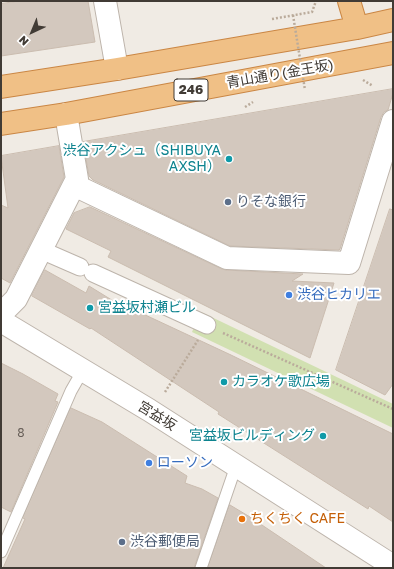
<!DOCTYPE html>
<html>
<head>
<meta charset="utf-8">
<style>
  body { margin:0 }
  #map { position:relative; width:394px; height:569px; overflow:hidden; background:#f0ebe4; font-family:"Golos Text",sans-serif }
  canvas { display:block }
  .frame { position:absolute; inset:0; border:2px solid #413b35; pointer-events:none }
  .north { position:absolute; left:12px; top:12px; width:40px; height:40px; -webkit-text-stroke:3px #fff; paint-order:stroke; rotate:224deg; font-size:11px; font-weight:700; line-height:16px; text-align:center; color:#413b35 }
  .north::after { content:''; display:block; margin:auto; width:14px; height:18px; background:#413b35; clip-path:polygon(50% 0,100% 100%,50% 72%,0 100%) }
</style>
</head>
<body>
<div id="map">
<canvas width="394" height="569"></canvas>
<div class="frame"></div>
<div class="north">N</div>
</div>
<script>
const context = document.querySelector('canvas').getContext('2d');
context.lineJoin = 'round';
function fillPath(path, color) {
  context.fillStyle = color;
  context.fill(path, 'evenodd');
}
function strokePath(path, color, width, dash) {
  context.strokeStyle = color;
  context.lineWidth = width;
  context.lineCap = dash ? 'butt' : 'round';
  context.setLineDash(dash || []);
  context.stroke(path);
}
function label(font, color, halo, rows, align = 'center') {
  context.font = font + ' "Golos Text","Noto Sans JP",sans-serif';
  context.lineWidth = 4;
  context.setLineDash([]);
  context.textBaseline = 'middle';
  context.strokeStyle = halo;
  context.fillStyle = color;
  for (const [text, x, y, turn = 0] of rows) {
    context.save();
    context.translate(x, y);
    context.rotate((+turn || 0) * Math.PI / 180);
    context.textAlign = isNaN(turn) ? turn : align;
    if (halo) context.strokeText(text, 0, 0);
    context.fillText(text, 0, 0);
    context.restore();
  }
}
const green = new Path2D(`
  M201 312 393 404V428L192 332Z`);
const building = new Path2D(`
  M19 1H88L95 42 1 56V4Z
  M393 89V93L388 110 384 112 381 117 340 249 339 250 230 246 93 180 89 176 83 142Z
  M59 146 64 177 10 283 1 278V205L8 208 1 156Z
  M90 207 222 269 226 270 303 274 292 281 334 283 310 358 108 257 111 251 66 229 74 213Z
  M390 209 393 210V384L385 395 336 370Z
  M45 270 86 293 89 286 128 310 130 307 141 313 231 355 393 434V522L369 506 368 509 218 414 219 412 91 328 90 329 32 296Z
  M1 363 23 374 58 394 55 401 58 402 11 512 1 507Z
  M71 408 102 422 187 476 185 483 202 489 218 498 194 568H3L25 519 23 518Z
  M230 505 250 517 326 568H208Z`);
const path = new Path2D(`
  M272 19 312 12 316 1
  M363 80 373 86
  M245 107 253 102
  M223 333 393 409
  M165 392 198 340`);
const service = new Path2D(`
  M1 552 71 391 83 370
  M201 568 236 466`);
const pedestrian = new Path2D(`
  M41 250 80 267
  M93 273 207 325`);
const minor = new Path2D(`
  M105 1 117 69
  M74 185 227 258 349 263 393 121
  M1 314 16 299 77 179 66 114`);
const tertiary = new Path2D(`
  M1 321 149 410 393 566`);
const trunk = new Path2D(`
  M349 1 357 28
  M1 87 117 69 357 28 393 20
  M1 124 66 114 393 53`);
const pathBridge = new Path2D(`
  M293 15 305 90`);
const markers = [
  [229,159,4,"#0f9aa8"],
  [228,202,4,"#5c6f8a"],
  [289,295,4,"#3f7fe0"],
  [90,308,4,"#0f9aa8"],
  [224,382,4,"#0f9aa8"],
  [323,436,4,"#0f9aa8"],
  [149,463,4,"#3f7fe0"],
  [242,519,4,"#e8710a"],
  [122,542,4,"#5c6f8a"]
];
const numberNames = [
  ["8",21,433]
];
const shields = [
  [191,90,34]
];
const shieldNames = [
  ["246",191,90]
];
const streetNames = [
  ["青山通り(金王坂)",280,74,-10],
  ["宮益坂",157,416,32]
];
const cultureNames = [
  ["渋谷アクシュ（SHIBUYA",221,151],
  ["AXSH）",221,167],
  ["宮益坂村瀬ビル",98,308,"left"],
  ["カラオケ歌広場",232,382,"left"],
  ["宮益坂ビルディング",315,436]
];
const serviceNames = [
  ["りそな銀行",236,202],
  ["渋谷郵便局",130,542]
];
const shopNames = [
  ["渋谷ヒカリエ",297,295],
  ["ローソン",157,463]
];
const foodNames = [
  ["ちくちく CAFE",250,519]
];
fillPath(green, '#d1e0b1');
fillPath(building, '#d3c8be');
strokePath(building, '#cabcaf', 1);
strokePath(service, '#bdb4ab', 13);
strokePath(pedestrian, '#bdb4ab', 19);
strokePath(minor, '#bdb4ab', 24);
strokePath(tertiary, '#bdb4ab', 24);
strokePath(trunk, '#ca8644', 24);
strokePath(path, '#baab9b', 2.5, [2, 2]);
strokePath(service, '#fff', 11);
strokePath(pedestrian, '#fff', 17);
strokePath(minor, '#fff', 22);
strokePath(tertiary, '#fff', 22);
strokePath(trunk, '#f0c086', 22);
strokePath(pathBridge, '#baab9b', 2.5, [2, 2]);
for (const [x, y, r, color] of markers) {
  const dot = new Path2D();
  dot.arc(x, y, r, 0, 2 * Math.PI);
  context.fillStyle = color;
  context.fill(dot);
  strokePath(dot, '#fff', 1.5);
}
label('12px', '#665e57', null, numberNames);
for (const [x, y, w] of shields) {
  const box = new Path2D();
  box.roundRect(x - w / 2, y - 11, w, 22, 3);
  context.fillStyle = '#fff';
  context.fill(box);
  strokePath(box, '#413b35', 1);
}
label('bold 13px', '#413b35', null, shieldNames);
label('14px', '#413b35', '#fff', streetNames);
label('14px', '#0d838f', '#fff', cultureNames, 'right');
label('14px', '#4e5e75', '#fff', serviceNames, 'left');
label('14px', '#366cbe', '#fff', shopNames, 'left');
label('14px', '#c56008', '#fff', foodNames, 'left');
</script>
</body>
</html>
